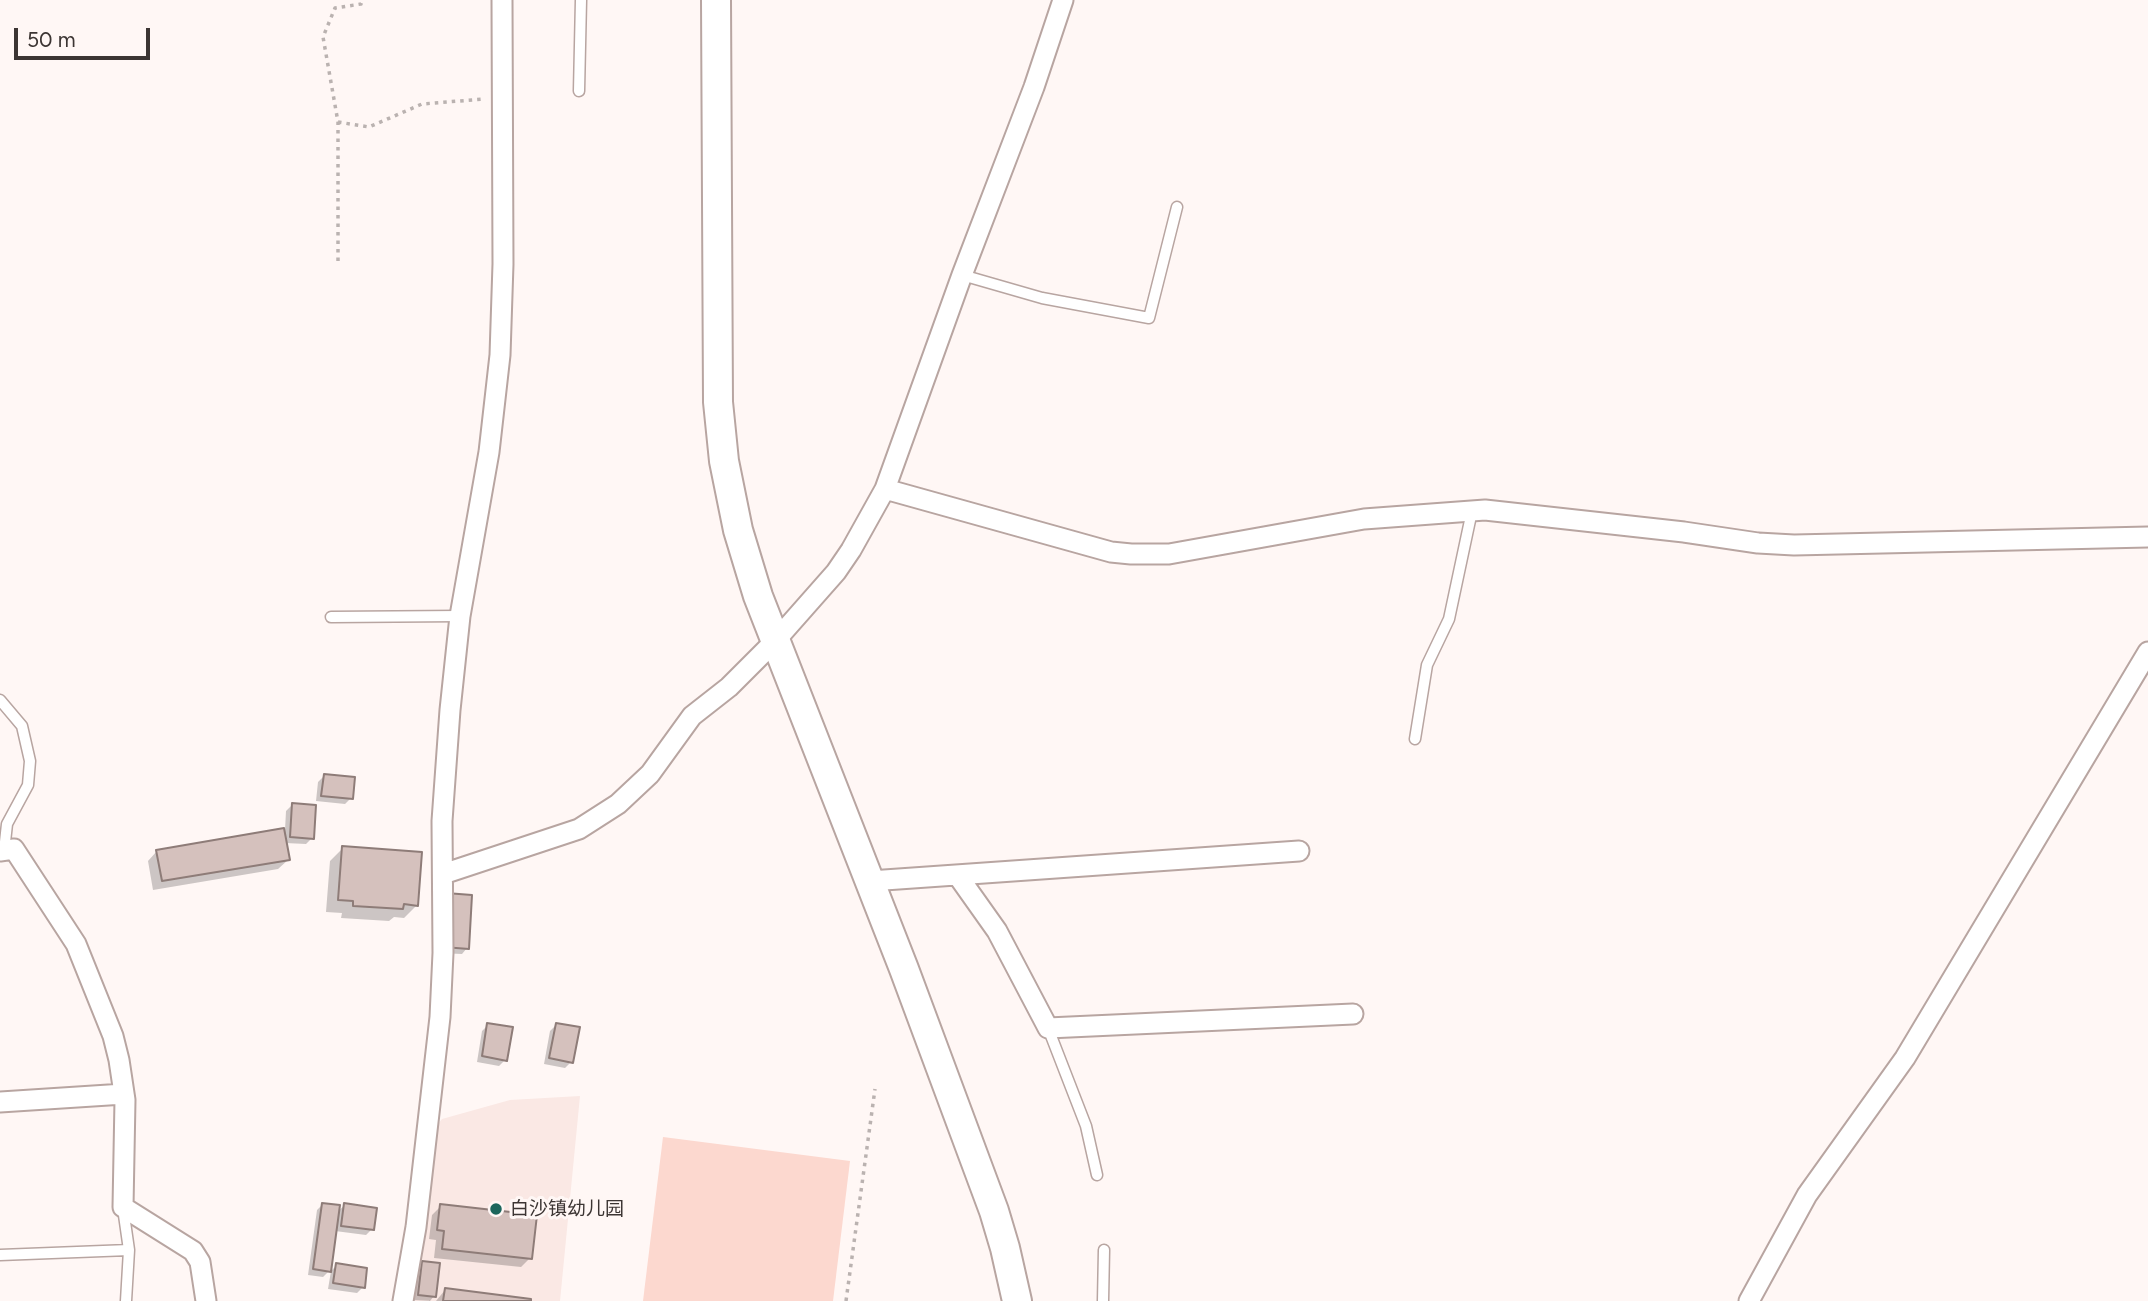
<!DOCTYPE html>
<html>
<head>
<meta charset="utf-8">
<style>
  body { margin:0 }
  #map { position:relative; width:2148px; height:1301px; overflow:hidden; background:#fff7f5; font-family:Figtree,sans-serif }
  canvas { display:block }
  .scale { position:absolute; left:14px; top:28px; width:136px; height:32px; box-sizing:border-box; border:4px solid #3c3533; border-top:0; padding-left:9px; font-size:21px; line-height:24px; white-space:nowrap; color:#3c3533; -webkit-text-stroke:5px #fff7f5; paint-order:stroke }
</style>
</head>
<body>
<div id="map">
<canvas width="2148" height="1301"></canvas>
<div class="scale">50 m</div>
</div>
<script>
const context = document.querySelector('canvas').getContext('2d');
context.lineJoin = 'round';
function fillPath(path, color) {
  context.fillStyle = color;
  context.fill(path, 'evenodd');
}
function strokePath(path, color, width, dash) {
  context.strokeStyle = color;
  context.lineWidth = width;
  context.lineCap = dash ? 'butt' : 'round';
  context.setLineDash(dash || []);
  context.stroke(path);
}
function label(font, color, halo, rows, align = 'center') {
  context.font = font + ' Figtree,"Noto Sans SC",sans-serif';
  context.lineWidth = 6;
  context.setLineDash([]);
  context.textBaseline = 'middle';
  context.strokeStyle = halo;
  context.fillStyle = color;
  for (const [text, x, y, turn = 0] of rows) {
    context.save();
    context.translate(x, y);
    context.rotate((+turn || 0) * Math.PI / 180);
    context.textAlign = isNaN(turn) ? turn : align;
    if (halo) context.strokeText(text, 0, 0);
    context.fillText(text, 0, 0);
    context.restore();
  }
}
const built = new Path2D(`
  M580 1096 560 1301H412L430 1134 442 1119 510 1100Z`);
const green = new Path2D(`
  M663 1137 850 1161 833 1301H643Z`);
const shadow = new Path2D(`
  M324 776 351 798 345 804 316 801 318 782Z
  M292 805 312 838 306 844 285 843 288 860 278 869 153 890 148 861 157 851 285 830 286 811Z
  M343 848 417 905 404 918 394 917 389 921 341 918 342 913 326 912 330 861Z
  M441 901 467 948 462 954 438 953Z
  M488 1025 505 1060 499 1066 477 1062 482 1031Z
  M556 1025 571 1062 565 1068 544 1064 550 1031Z
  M323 1204 337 1212 345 1205 372 1229 366 1235 335 1231 329 1271 323 1277 308 1275 317 1210Z
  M441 1206 530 1258 521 1267 434 1258 436 1240 429 1239 432 1215Z
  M423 1263 434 1296 430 1301H434L413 1300 417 1269Z
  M337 1265 363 1287 357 1293 328 1289 331 1271Z
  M445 1290 529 1301H436Z`);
const building = new Path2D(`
  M324 774 355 777 353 799 321 796Z
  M292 803 316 805 314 839 290 837Z
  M284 828 290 860 162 881 156 850Z
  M342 846 422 852 418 906 404 904 403 909 353 906V901L338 900Z
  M446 893 472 895 469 949 443 947Z
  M487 1023 513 1027 507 1061 482 1056Z
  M556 1023 580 1027 573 1063 549 1058Z
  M322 1203 340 1205 331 1272 313 1269Z
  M344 1203 377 1208 374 1230 341 1226Z
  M440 1204 537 1215 532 1259 442 1249 444 1231 437 1230Z
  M422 1261 440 1263 436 1297 418 1295Z
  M336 1263 367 1268 365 1288 333 1283Z
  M445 1288 531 1299V1301H443Z`);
const path = new Path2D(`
  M338 122 369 127 422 104 484 99
  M338 261V122L323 37 335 8 361 4 362 0
  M846 1301 875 1089`);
const service = new Path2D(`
  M579 91 581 0
  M962 275 1042 298 1149 318 1177 207
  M331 617 460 616
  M0 700 22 726 30 761 28 785 7 824 4 851
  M1415 739 1427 665 1449 619 1472 511
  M1048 1028 1086 1126 1097 1175
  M123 1208 129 1250 126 1301
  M0 1255 129 1250
  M1103 1301 1104 1250`);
const minor = new Path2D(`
  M885 489 1111 552 1131 554H1169L1364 519 1485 510 1684 532 1758 543 1794 545 2148 537
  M0 851 14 849 76 944 113 1036 119 1060 125 1100 123 1207 193 1251 200 1262 206 1301
  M443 874 579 829 618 804 650 774 692 716 729 687 776 640 836 572 851 550 885 489 962 275 1034 87 1063 0
  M958 876 997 931 1048 1028 1353 1014
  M870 881 1299 851
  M0 1102 124 1094
  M403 1301 416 1227 440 1017 443 953 442 821 450 710 460 616 489 452 500 355 503 264 502 0
  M1749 1301 1807 1195 1905 1058 2148 652`);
const secondary = new Path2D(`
  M716 0 718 402 724 461 738 530 758 596 904 969 994 1211 1005 1248 1017 1301`);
const markers = [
  [496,1209,7,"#1c665c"]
];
const poiNames = [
  ["白沙镇幼儿园",510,1209]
];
fillPath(built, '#fae8e4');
fillPath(green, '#fcd8cf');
fillPath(shadow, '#0003');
fillPath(building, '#d5c1bd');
strokePath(building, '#8e7c78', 2);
strokePath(service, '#b8a5a1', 13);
strokePath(minor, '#b8a5a1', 23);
strokePath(secondary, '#b8a5a1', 32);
strokePath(path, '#bab2b0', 3.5, [3.5, 5]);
strokePath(service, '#fff', 10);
strokePath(minor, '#fff', 19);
strokePath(secondary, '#fff', 28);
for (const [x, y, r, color] of markers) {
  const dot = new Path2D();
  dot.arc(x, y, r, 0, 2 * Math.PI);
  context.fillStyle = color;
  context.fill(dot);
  strokePath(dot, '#fff7f5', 2.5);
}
label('19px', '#3c3533', '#fff7f5', poiNames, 'left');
</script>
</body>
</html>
